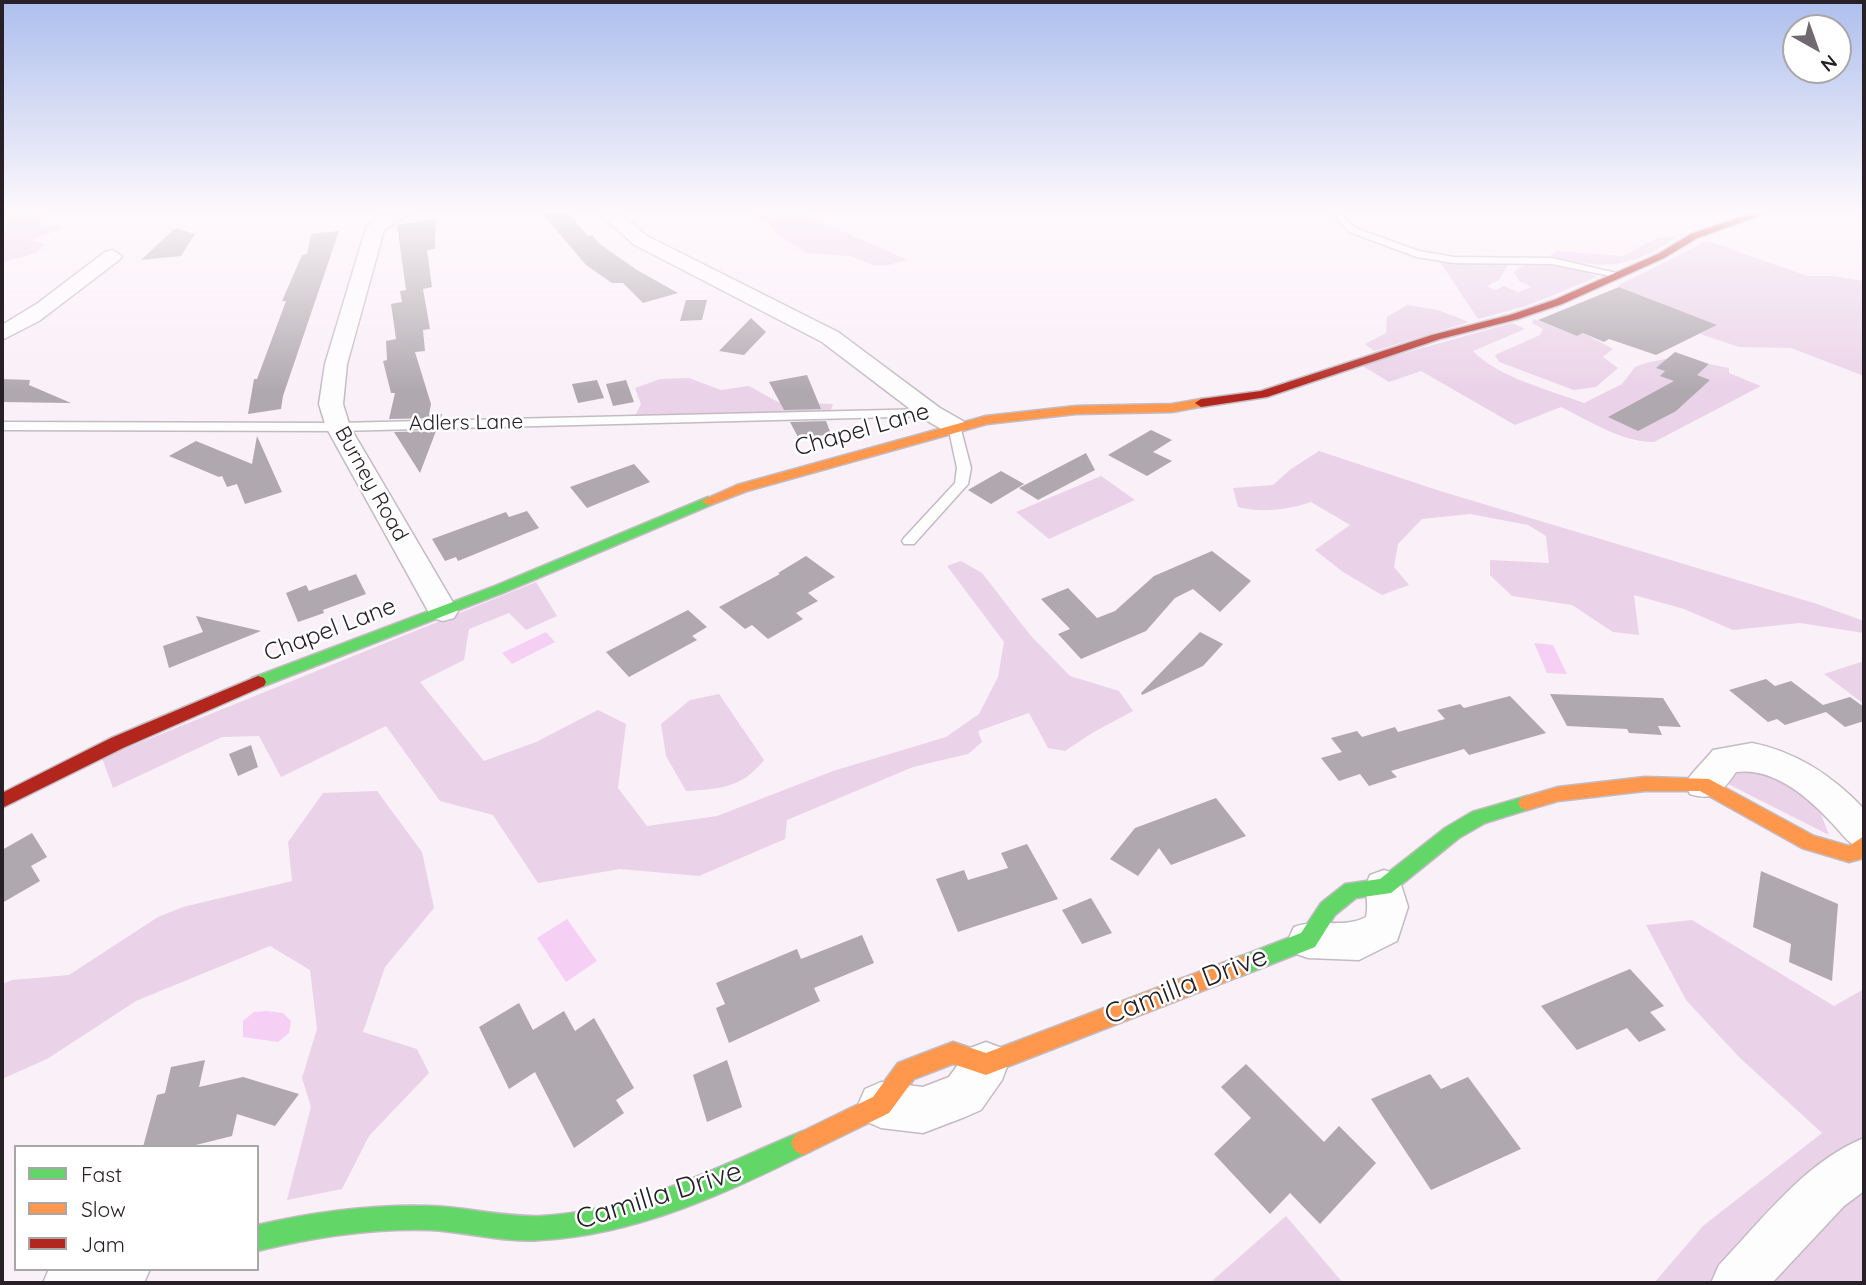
<!DOCTYPE html>
<html>
<head>
<meta charset="utf-8">
<style>
  body { margin:0 }
  #map { position:relative; width:1866px; height:1285px; overflow:hidden; background:#faf0f8; font-family:Quicksand,sans-serif }
  canvas { display:block }
  .frame { position:absolute; inset:0; border:4px solid #272026; pointer-events:none }
  .legend { position:absolute; left:14px; top:1145px; width:245px; height:126px; box-sizing:border-box; background:#fff; border:2px solid #a9a6a8; margin:0; padding:9px 12px; list-style:none; font-size:21px; color:#272026 }
  .legend li { display:flex; align-items:center; gap:14px; height:35px }
  .legend b { width:35px; border:2px solid #a9a6a8 }
  .north { position:absolute; left:1782px; top:14px; width:70px; height:70px; box-sizing:border-box; background:#fff; border:2px solid #a9a6a8; border-radius:50%; rotate:140deg; font-size:19px; font-weight:700; line-height:28px; text-align:center; color:#272026 }
  .north::after { content:''; display:block; margin:auto; width:24px; height:32px; background:#716970; clip-path:polygon(50% 0,100% 100%,50% 72%,0 100%) }
</style>
</head>
<body>
<div id="map">
<canvas width="1866" height="1285"></canvas>
<div class="frame"></div>
<ul class="legend">
<li><b style="height:9px;background:#63d668"></b>Fast</li>
<li><b style="height:9px;background:#ff974d"></b>Slow</li>
<li><b style="height:9px;background:#b3261e"></b>Jam</li>
</ul>
<div class="north">N</div>
</div>
<script>
const context = document.querySelector('canvas').getContext('2d');
context.lineJoin = 'round';
function fillPath(path, color) {
  context.fillStyle = color;
  context.fill(path, 'evenodd');
}
function strokePath(path, color, width, dash) {
  context.strokeStyle = color;
  context.lineWidth = width;
  context.lineCap = dash ? 'butt' : 'round';
  context.setLineDash(dash || []);
  context.stroke(path);
}
function label(font, color, halo, rows, align = 'center') {
  context.font = font + ' Quicksand,sans-serif';
  context.lineWidth = 5;
  context.setLineDash([]);
  context.textBaseline = 'middle';
  context.strokeStyle = halo;
  context.fillStyle = color;
  for (const [text, x, y, turn = 0] of rows) {
    context.save();
    context.translate(x, y);
    context.rotate((+turn || 0) * Math.PI / 180);
    context.textAlign = isNaN(turn) ? turn : align;
    if (halo) context.strokeText(text, 0, 0);
    context.fillText(text, 0, 0);
    context.restore();
  }
}
const green = new Path2D(`
  M2 212H43L39 228 60 225 59 230 30 240 44 244 37 253 2 262Z
  M746 212H799L908 260 888 265H874L850 256 807 253 775 233 768 223Z
  M1678 236C1632 269 1603 270 1550 256L1555 251 1623 256 1657 238Z
  M1707 241 1808 276H1833L1864 281V376L1791 348 1739 347 1700 334 1716 325 1617 286Z
  M1440 262H1510L1499 280 1487 286 1495 290 1504 286 1518 292 1531 287 1519 281 1514 272C1534 253 1576 265 1597 277L1526 306 1478 319Z
  M1407 305 1438 310 1469 322 1374 351 1365 344 1386 333 1387 317Z
  M1534 319 1577 336 1583 333 1613 349 1603 357 1618 368 1596 387 1574 390 1499 362 1495 355 1540 335 1543 329 1532 323Z
  M1512 323 1525 329 1473 351C1501 379 1548 389 1584 403L1622 384 1635 367 1646 363 1665 359 1700 371 1709 364 1729 368V373L1761 386 1654 442C1621 442 1590 421 1561 407L1515 425 1421 371 1389 382 1361 365Z
  M689 378 721 390 749 386 778 402 833 404 830 413 635 416 641 404 635 388 660 379Z
  M1319 451 1440 491 1814 603 1864 621V633L1800 623 1733 630 1684 609 1634 595 1639 635 1613 632 1572 605 1512 596 1490 575V560L1549 563 1546 536 1528 525 1470 514 1422 519 1398 544 1394 567 1409 585 1382 595 1343 572 1315 550 1350 525 1311 502C1287 510 1262 513 1238 507L1233 488 1273 485 1291 469Z
  M1101 476 1135 500 1049 539 1016 512Z
  M961 561 982 573 1031 636 1070 676 1119 691 1133 711 1092 733 1065 751 1048 748 1029 713 978 731 982 742 968 754 913 767 787 820 785 839 699 876 620 869 538 883 493 815 440 801 386 726 281 777 259 736 222 737 113 788 102 758 536 582 557 616 526 630 509 613 469 629 464 660 420 682 484 761 536 742 598 710 626 724 618 788 647 826 717 816 833 771 946 737 979 714 998 677 1004 642 947 566Z
  M1864 661V704L1824 674Z
  M719 694 764 760C742 788 720 789 686 791L666 756 661 724 690 700Z
  M1750 764 1779 773 1816 801 1829 835 1722 781Z
  M377 791 422 852 434 908 385 967 363 1032 417 1049 429 1073 369 1136 342 1189 287 1200 311 1107 302 1078 317 1029 310 970 270 946 136 1001 47 1059 2 1079V984L12 980 69 975 158 917 183 907 292 881 288 842 323 793Z
  M1692 920 1834 1006 1864 989V1283H1654L1703 1226 1822 1133 1739 1057 1686 1000 1646 925Z
  M1286 1216 1343 1283H1213L1212 1281Z`);
const water = new Path2D(`
  M546 632 555 642 512 664 502 653Z
  M1534 643 1553 645 1567 674 1547 673Z
  M567 919 597 961 566 982 537 938Z
  M267 1011 283 1013 291 1021 289 1033 278 1042 243 1037V1021L254 1012Z`);
const building = new Path2D(`
  M541 212H567L588 236 592 235 601 245 637 270 678 293 643 303 623 283H612L586 265Z
  M436 219 435 249 427 250 432 287 423 289 430 329 423 330 425 351 415 352 431 404 429 415 442 414 441 418 389 419 395 393H391L383 361 387 360 386 341 396 339 391 304 402 302 400 291 406 290 397 225Z
  M175 228 195 234 181 256 141 260Z
  M339 231 283 396 281 409 248 414 254 379H257L286 301H282L302 255 307 254 311 234Z
  M1619 287 1717 325 1656 355 1609 339 1604 342 1583 333 1577 336 1538 320Z
  M686 300H707L702 320 680 321Z
  M751 318 766 332 744 355 719 351Z
  M1675 352 1709 364 1697 375 1710 380 1676 411 1638 431 1608 417 1674 381 1660 376 1665 371 1656 368Z
  M807 375 821 409 784 410 769 382Z
  M2 379 30 380 29 385 71 403 2 402Z
  M597 380 604 398 578 403 572 384Z
  M626 380 634 402 613 406 606 384Z
  M826 421 831 434 799 439 790 422Z
  M1151 430 1172 440 1153 452 1172 461 1147 476 1108 455Z
  M436 431 420 473 394 432Z
  M257 436 282 492 245 504 237 484 227 487 222 476 219 477 169 456 196 441 252 464Z
  M1086 453 1095 470 1038 500 1019 488Z
  M634 464 650 482 587 508 570 487Z
  M1001 471 1024 484 991 504 968 490Z
  M527 511 539 528 458 561 456 557 445 561 432 539 506 512 509 517Z
  M1212 551 1251 581 1220 612 1193 589 1175 598 1146 631 1081 659 1058 634 1070 629 1041 599 1068 588 1097 618 1115 611 1154 576Z
  M806 556 835 577 808 593 818 601 796 613 803 619 768 639 752 625 745 629 719 607 780 574 778 573Z
  M356 574 366 594 323 610 324 613 298 622 286 593 306 585 309 591Z
  M688 610 707 627 692 636 697 640 629 677 606 652Z
  M196 616 261 631 169 668 163 646 203 632Z
  M1200 632 1223 644 1203 666 1142 695 1141 693Z
  M1766 679 1775 686 1791 681 1823 705 1850 697 1864 707V721L1845 727 1826 712 1785 725 1777 719 1768 722 1729 690Z
  M1550 694 1663 698 1681 727 1658 726 1662 735 1629 733 1627 729 1567 726Z
  M1510 696 1546 733 1469 755 1464 749 1391 771 1397 777 1369 786 1360 774 1339 781 1321 758 1342 752 1331 738 1357 731 1362 737 1395 727 1398 732 1445 719 1437 710 1460 704 1464 708Z
  M251 745 258 767 238 776 229 754Z
  M1216 798 1246 836 1171 865 1159 848 1138 876 1110 859 1135 828Z
  M32 833 47 857 31 866 40 881 2 903V850Z
  M1027 844 1058 899 958 932 936 879 964 870 968 880 1008 868 1001 853Z
  M1761 871 1838 904 1832 981 1789 962 1791 944 1753 927Z
  M1091 898 1112 933 1082 944 1062 910Z
  M862 935 874 963 814 988 820 1001 729 1043 716 1008 725 1004 716 983 797 949 801 959Z
  M1630 969 1664 1006 1650 1012 1666 1030 1639 1042 1627 1028 1577 1050 1541 1006Z
  M519 1003 533 1030 564 1011 575 1031 594 1018 634 1088 616 1100 624 1113 574 1148 535 1072 509 1089 479 1027Z
  M205 1060 199 1087 243 1077 299 1094 275 1126 237 1114 232 1136 188 1147H143L157 1095 165 1093 171 1067Z
  M727 1060 742 1107 707 1122 693 1075Z
  M1246 1064 1324 1142 1339 1126 1376 1163 1320 1224 1290 1193 1270 1214 1214 1154 1251 1118 1221 1087Z
  M1430 1074 1441 1089 1468 1077 1521 1149 1431 1190 1371 1099Z`);
const lane = new Path2D(`
  M1331 212H1340L1355 228 1419 251 1454 257 1552 258 1625 275 1620 278 1552 264 1454 263 1417 257 1349 232Z
  M931 409 937 413 935 416 338 431 2 430V422L338 423Z
  M954 422 960 426 971 468 968 484 914 544H904L902 541 904 538 955 483 957 468 948 426Z`);
const street = new Path2D(`
  M388 212H413L384 230 347 364 343 404 350 427 458 611 454 618 443 621 432 618 428 611 326 427 319 404 325 364 366 228 378 216Z
  M598 212H618L647 236 838 332 940 408 963 421 966 426 963 431 954 433 945 431 922 418 822 342 633 244Z
  M112 250 122 256 119 260 39 321 2 340V325L38 303 105 252Z
  M1752 743C1797 752 1833 776 1864 809V850C1848 845 1843 834 1831 822 1807 796 1773 767 1736 772 1723 791 1714 802 1690 794L1685 784C1692 771 1704 762 1713 750Z
  M1384 870 1398 875 1408 907 1397 941 1359 960 1308 958 1294 953 1288 940 1294 927C1317 918 1344 929 1366 917 1370 900 1362 892 1370 875Z
  M986 1042 1002 1048 1008 1064 1002 1080 981 1110 965 1117 923 1133 881 1128 865 1121 858 1105 865 1089 881 1082 923 1087 949 1077 970 1048Z
  M1864 1138V1191L1844 1206 1772 1283H1711L1719 1265C1762 1220 1805 1162 1864 1138Z
  M49 1269H150L144 1283H43Z`);
const fast = new Path2D(`
  M708 497 715 501 713 504 505 592 264 686H252L250 682 252 678 495 586Z
  M1527 796 1533 798 1536 803 1533 808 1485 823 1459 838 1391 893 1356 898 1335 915 1315 947 1241 976 1234 973 1231 966 1234 959 1301 933 1321 903 1345 884 1380 879 1445 828 1472 812Z
  M803 1131 811 1135 815 1143 811 1151C727 1193 636 1235 541 1240 504 1243 468 1232 430 1230 372 1228 314 1237 257 1251V1225C314 1212 372 1204 431 1206 468 1207 505 1218 542 1216 639 1210 716 1167 803 1131Z`);
const slow = new Path2D(`
  M1201 399 1205 400V406L1172 412 1076 414 987 424 747 491 713 504 708 505 701 501 737 485 986 416 1076 406 1172 404Z
  M1645 777 1709 779 1814 836 1849 846 1864 836V858L1849 862 1802 848 1700 791H1645L1558 801 1527 810 1521 808 1518 803 1521 798 1558 787Z
  M1241 956 1248 959 1251 966 1248 973 986 1075 953 1064 914 1079 889 1113 803 1155 795 1151 791 1143 795 1135 873 1097 898 1063 953 1042 986 1053Z`);
const jam = new Path2D(`
  M1756 212H1769L1697 238 1664 258 1562 304 1518 319 1440 339 1267 397 1201 407 1195 403 1201 399 1261 391 1432 335 1510 315 1554 300 1658 254 1691 234Z
  M258 676 264 678 266 682 264 686 123 748 2 808V793L111 738Z`);
const farStreetnames = [
  ["Adlers Lane",466,423,-1],
  ["Burney Road",371,484,61]
];
const streetNames = [
  ["Chapel Lane",862,430,-16],
  ["Chapel Lane",330,630,-21]
];
const nearStreetnames = [
  ["Camilla Drive",1186,986,-21],
  ["Camilla Drive",659,1196,-17]
];
fillPath(green, '#ead2e8');
fillPath(water, '#f6d0f4');
fillPath(building, '#afa8ae');
strokePath(lane, '#c3bbc2', 3);
strokePath(street, '#c3bbc2', 3);
strokePath(fast, '#c3bbc2', 3);
strokePath(slow, '#c3bbc2', 3);
strokePath(jam, '#c3bbc2', 3);
fillPath(lane, '#fefdfe');
fillPath(street, '#fefdfe');
fillPath(fast, '#63d668');
fillPath(slow, '#ff974d');
fillPath(jam, '#b3261e');
const sky = context.createLinearGradient(0, 0, 0, 392);
sky.addColorStop(0, '#adbfed');
sky.addColorStop(0.54, '#fdf8fc');
sky.addColorStop(1, '#fdf8fc00');
context.fillStyle = sky;
context.fillRect(0, 0, 1866, 392);
label('21px', '#272026', '#fff', farStreetnames);
label('24px', '#272026', '#fff', streetNames);
label('28px', '#272026', '#fff', nearStreetnames);
</script>
</body>
</html>
